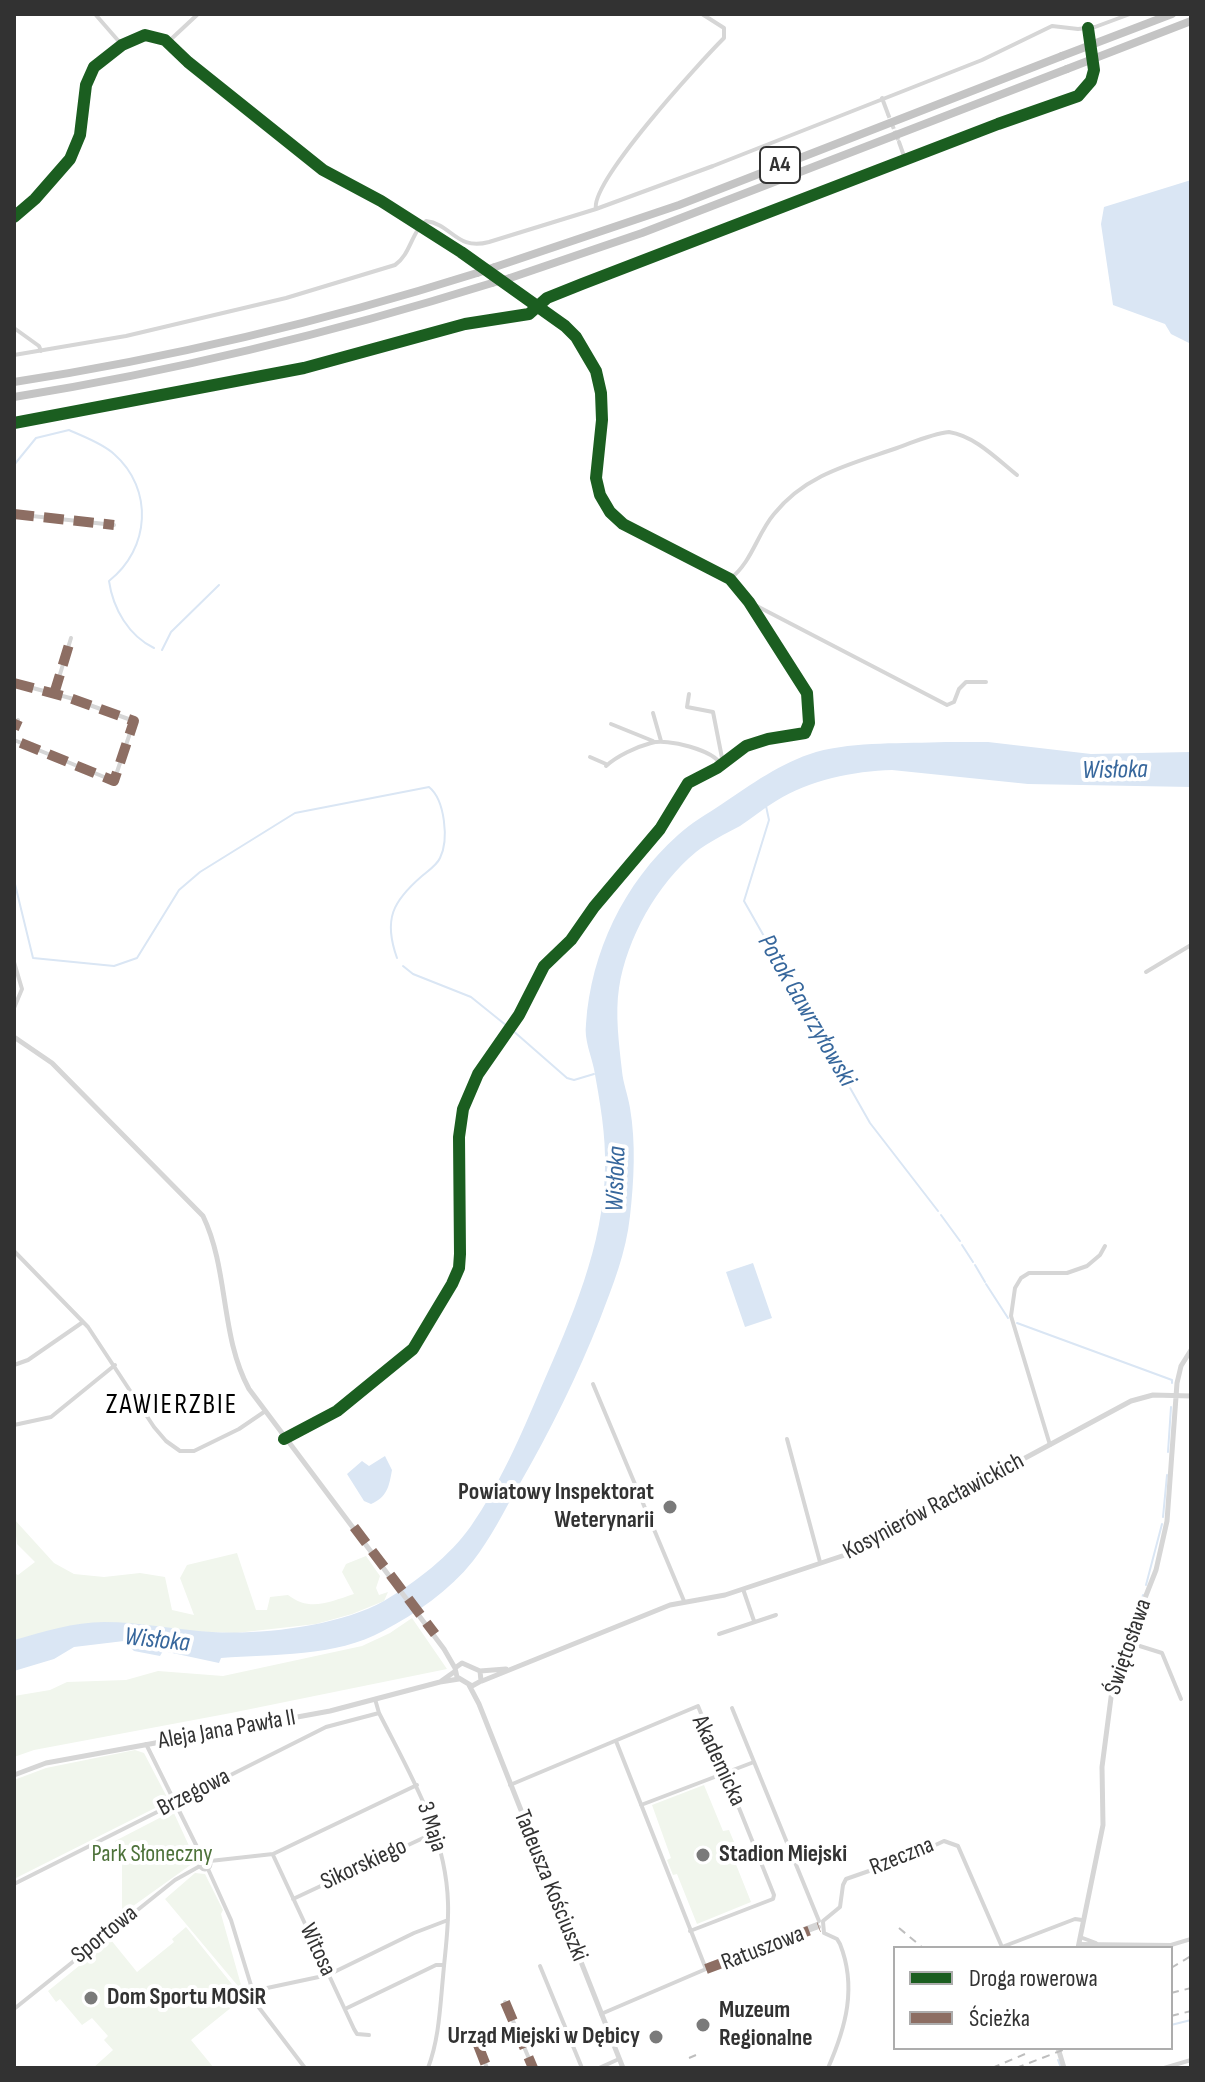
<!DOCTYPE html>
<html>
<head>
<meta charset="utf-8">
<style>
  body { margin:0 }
  #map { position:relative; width:1205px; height:2082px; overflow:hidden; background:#fff; font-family:"Sofia Sans Condensed",sans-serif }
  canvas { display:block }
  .frame { position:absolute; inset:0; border:16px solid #323232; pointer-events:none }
  .legend { position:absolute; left:893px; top:1946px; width:280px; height:104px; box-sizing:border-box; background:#fff; border:2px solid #adadad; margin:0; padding:10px 14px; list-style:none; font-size:24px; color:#323232 }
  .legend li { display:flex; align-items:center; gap:16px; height:40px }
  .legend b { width:40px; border:2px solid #adadad }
</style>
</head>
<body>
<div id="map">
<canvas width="1205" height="2082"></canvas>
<div class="frame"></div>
<ul class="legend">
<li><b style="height:10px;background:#1b5e20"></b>Droga rowerowa</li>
<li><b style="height:10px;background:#8d6e63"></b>Ścieżka</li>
</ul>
</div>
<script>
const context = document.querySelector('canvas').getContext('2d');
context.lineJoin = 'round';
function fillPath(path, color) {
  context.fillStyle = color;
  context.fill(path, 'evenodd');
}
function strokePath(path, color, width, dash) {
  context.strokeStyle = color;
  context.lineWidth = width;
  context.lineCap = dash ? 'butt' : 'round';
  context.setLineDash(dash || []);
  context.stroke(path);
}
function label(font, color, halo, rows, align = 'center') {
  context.font = font + ' "Sofia Sans Condensed",sans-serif';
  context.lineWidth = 8;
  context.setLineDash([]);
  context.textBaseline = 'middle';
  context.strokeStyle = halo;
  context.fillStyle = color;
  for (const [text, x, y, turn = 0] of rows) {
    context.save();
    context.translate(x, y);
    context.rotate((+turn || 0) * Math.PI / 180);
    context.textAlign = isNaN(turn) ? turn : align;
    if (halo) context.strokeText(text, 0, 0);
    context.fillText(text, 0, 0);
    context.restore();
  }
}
const green = new Path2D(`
  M14 1519 54 1563 74 1574 104 1577 140 1573 165 1577 172 1610 194 1615 180 1578 187 1565 237 1553 256 1610H267L270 1597 288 1595C310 1612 329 1602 354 1594L342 1572 346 1564 366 1556 380 1576 376 1588 379 1595 388 1592 384 1601 352 1614 316 1624 236 1633 70 1627 14 1640V1573L18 1575 35 1562 17 1544Z
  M412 1618 447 1669 231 1713 34 1750 14 1757V1696L50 1690 67 1682 126 1680 158 1671 223 1676 362 1646 390 1633Z
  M135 1750 144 1753 169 1801 14 1879V1780L46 1768Z
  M704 1785 723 1831 729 1830 739 1854 733 1857 751 1902 697 1924 677 1874 673 1875 667 1860 671 1858 652 1805Z
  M173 1811 196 1861 122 1914V1856L115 1841Z
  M195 1873 205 1874 223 1910 221 1914 243 1992 165 1899Z
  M186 1927 243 1998 191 2040 214 2068H93L113 2050 104 2040 108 2036 92 2018 82 2025 60 1999 56 2002 48 1991 111 1940 137 1972 174 1942 172 1939Z`);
const water = new Path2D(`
  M1191 180V344L1171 334 1165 324 1113 305 1101 224 1104 207Z
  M946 742H988L1091 754 1191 752V787L1028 784 892 770C854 771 809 780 776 801 764 808 752 818 740 826 725 834 709 842 696 852 657 884 627 938 619 988 615 1014 619 1044 622 1071 623 1083 628 1095 630 1108 636 1143 634 1181 630 1216 626 1253 613 1285 600 1319 577 1377 550 1431 519 1485 504 1511 491 1538 473 1561 449 1591 417 1613 383 1631 336 1657 273 1654 221 1658L219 1663 163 1651 160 1656 134 1651 124 1641 74 1647 54 1659 14 1671V1640C43 1632 74 1622 104 1622 141 1622 176 1630 212 1632 263 1635 339 1626 384 1601 416 1582 450 1556 471 1526 499 1486 522 1433 541 1388 571 1319 604 1246 605 1168 606 1135 600 1102 594 1069 591 1054 584 1040 586 1024 591 952 624 883 678 835 691 823 707 814 722 804 752 784 780 763 816 752 857 741 903 744 946 742Z
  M753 1263 772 1318 745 1327 726 1272Z
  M385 1456 392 1470C389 1487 387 1497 371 1504L364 1501 347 1474 362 1461 369 1466Z`);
const stream = new Path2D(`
  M14 465 36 438 69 430C84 437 102 443 114 454 154 489 150 549 109 581 113 609 129 636 154 648
  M162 650 171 632 219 585
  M766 806 769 820 744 901 870 1123 938 1211
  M14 880 33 958 114 966 137 958 179 890 200 872 295 813 429 787C445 800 449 840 440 858 437 865 428 871 422 876 393 901 383 919 397 958
  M403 966 413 974 471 997 507 1026
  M511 1029 567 1078 574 1080 594 1074
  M941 1215 960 1241
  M962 1245 973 1262
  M975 1265 985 1282
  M986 1284 1008 1318
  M1017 1323 1172 1380V1383
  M1168 1452 1171 1407
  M1163 1517 1167 1475
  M1146 1585 1162 1524
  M1116 1662 1143 1595
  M1171 2025 1191 2020
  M1058 2060 1061 2068`);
const minorTunnel = new Path2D(`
  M888 114 899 142`);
const minor = new Path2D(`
  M95 14 122 45
  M168 42 198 14
  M882 98 888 114
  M899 142 905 159
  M596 209C590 182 700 62 724 38V28L702 14
  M14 217 35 199 70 159 80 135 86 85 94 67 122 45 145 35 165 40 188 62 323 170 381 201 461 252 565 326 576 337 596 371 601 393 602 420 596 478 600 495 610 512 623 524 730 579 749 602 807 693 809 723 805 733 768 739 746 746 717 768 688 783 660 829 594 907 571 940 544 966 519 1015 478 1074 463 1109 459 1137 460 1254 459 1268 452 1284 413 1349 337 1411 286 1437
  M14 328 39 346 41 351
  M14 355 126 336 286 298 395 265C411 254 411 232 426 221 452 224 456 251 489 242L596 209 713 166 982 60 1052 26 1078 29 1095 27 1130 14
  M14 423 304 368 465 324 529 314 547 298 582 284 998 124 1078 96 1091 81 1094 70 1088 28
  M14 514 114 525
  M730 579C752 562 757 534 774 514 806 474 851 464 897 448 914 442 931 434 949 432 975 436 997 459 1017 475
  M751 603 947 705 954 702 959 689 966 682H986
  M14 683 70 698 134 721 114 781 14 740
  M54 694 71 638
  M689 694 687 707 713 712 723 763
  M653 713 661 741
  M611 724 653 741
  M14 729 18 720
  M590 757 606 764
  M606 766C617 756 636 747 651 743 667 738 714 750 721 765
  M14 962 22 989 14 1008
  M1146 972 1191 945
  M14 1251 88 1327 154 1427 166 1441 180 1451H194L239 1429 264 1412
  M14 1365 28 1360 83 1322
  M593 1384 684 1601
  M14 1425 51 1417 115 1365
  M787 1439 820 1562
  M1050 1445 1011 1316 1015 1288 1021 1278 1029 1273H1067L1087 1266 1100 1255 1105 1246
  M743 1589 754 1621
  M719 1634 776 1615
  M1127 1642 1162 1653 1181 1699
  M375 1699 379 1713C410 1774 446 1833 448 1903 449 1927 445 1952 443 1977 440 2008 439 2039 428 2068
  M732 1708 819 1921
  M616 1741 706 1969
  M146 1744 203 1859
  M510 1785 698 1706 774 1895 773 1899 690 1931
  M641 1805 754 1762
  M273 1855 354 2029 357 2034 369 2035
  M199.5 1864a5.5 5.5 0 1 1 11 0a5.5 5.5 0 1 1-11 0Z
  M210 1861 273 1854 417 1785
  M208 1869 231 1920 257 2005 305 2068
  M14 1884 326 1727 379 1713
  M293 1899 436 1832
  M823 1921 840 1907 843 1885 846 1879 912 1856 944 1841 958 1846 1002 1947 1075 1919 1082 1920
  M823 1922 824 1933 837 1939 840 1944C857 1987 846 2027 828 2068
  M1080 1937 1096 1943
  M1079 1944 1171 1945 1191 1939
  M540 1966 582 2068
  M706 1969 710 1964 817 1924
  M253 1991 328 1975 414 1933 448 1920
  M505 2002 533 2068
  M14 2009 175 1880 200 1866
  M345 2009 436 1965H444
  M601 2014 706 1969 819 1927
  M478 2045 487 2068
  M599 2068 619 2059
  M1164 2068 1191 2060`);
const tertiary = new Path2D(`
  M14 1037 52 1063 203 1216C229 1270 220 1336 249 1389L444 1649 455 1668 457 1677 472 1686 481 1681 480 1671 462 1663 455 1668
  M480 1671 506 1669
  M482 1681 670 1605 725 1595 845 1555 1131 1401 1153 1395 1191 1396
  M440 1682 454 1672
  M469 1685 479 1704 623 2068
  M14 1775 46 1763 330 1711 440 1682 459 1679
  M1078 1948 1103 1825 1102 1767 1112 1690 1121 1659 1156 1570 1167 1521 1177 1383 1181 1366 1191 1350
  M1058 2048 1064 2068`);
const motorway = new Path2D(`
  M495 267 679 205 1062 56
  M510 278 642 233 1067 69
  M14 382C171 358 325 321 477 273
  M14 397C176 371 335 332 492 283`);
const rail = new Path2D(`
  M899 1928 923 1948
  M1171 1968 1191 1956
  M1171 1993 1191 1988
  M1171 2016 1191 2011
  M689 2058 696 2055
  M992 2068 1025 2054
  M1016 2068 1068 2048`);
const motorwayBridge = new Path2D(`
  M1062 56 1172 14
  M1067 69 1191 21
  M477 273 495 267
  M492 283 510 278`);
const quiet = new Path2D(`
  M14 514 114 525
  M14 683 70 698 134 721 114 781 14 740
  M54 694 71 638
  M14 729 18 720
  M354 1527 435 1634
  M706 1969 819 1927
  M505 2002 533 2068
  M478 2045 487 2068`);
const cycleway = new Path2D(`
  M14 217 35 199 70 159 80 135 86 85 94 67 122 45 145 35 165 40 188 62 323 170 381 201 461 252 565 326 576 337 596 371 601 393 602 420 596 478 600 495 610 512 623 524 730 579 749 602 807 693 809 723 805 733 768 739 746 746 717 768 688 783 660 829 594 907 571 940 544 966 519 1015 478 1074 463 1109 459 1137 460 1254 459 1268 452 1284 413 1349 337 1411 284 1439
  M14 423 304 368 465 324 529 314 547 298 582 284 998 124 1078 96 1091 81 1094 70 1088 28`);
const markers = [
  [670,1507,8,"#7a7a7a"],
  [703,1855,8,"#7a7a7a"],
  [91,1998,8,"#7a7a7a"],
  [703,2025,8,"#7a7a7a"],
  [656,2037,8,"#7a7a7a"]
];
const shields = [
  [780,165,40]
];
const shieldNames = [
  ["A4",780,165]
];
const poiNames = [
  ["Powiatowy Inspektorat",654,1493,"right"],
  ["Weterynarii",654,1521,"right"],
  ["Stadion Miejski",719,1855],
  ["Dom Sportu MOSiR",107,1998],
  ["Muzeum",719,2011],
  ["Regionalne",719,2039],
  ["Urząd Miejski w Dębicy",640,2037,"right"]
];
const streetNames = [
  ["Kosynierów Racławickich",934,1507,-28],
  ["Świętosława",1129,1647,-71],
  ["Aleja Jana Pawła II",227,1730,-10],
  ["Akademicka",718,1761,65],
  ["Brzegowa",194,1793,-27],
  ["3 Maja",431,1827,72],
  ["Rzeczna",902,1857,-22],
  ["Sikorskiego",364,1865,-25],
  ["Tadeusza Kościuszki",550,1886,68],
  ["Sportowa",105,1935,-39],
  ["Ratuszowa",763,1949,-21],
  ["Witosa",317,1950,65]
];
const parkNames = [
  ["Park Słoneczny",152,1855]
];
const waterNames = [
  ["Wisłoka",1115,771,-1],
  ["Potok Gawrzyłowski",806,1011,60],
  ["Wisłoka",617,1179,-88],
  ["Wisłoka",157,1641,6]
];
const quarterNames = [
  ["ZAWIERZBIE",172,1406]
];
fillPath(green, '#f1f6ed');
fillPath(water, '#dae6f4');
strokePath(stream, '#dae6f4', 2);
strokePath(minorTunnel, '#d6d6d6', 4, [4, 2]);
strokePath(minor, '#d6d6d6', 4);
strokePath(tertiary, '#d6d6d6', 5);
strokePath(motorway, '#c4c4c4', 8);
strokePath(rail, '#bebebe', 2, [8, 6]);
strokePath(motorwayBridge, '#c4c4c4', 8);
strokePath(quiet, '#8d6e63', 10, [20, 10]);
strokePath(cycleway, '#1b5e20', 12);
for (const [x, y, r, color] of markers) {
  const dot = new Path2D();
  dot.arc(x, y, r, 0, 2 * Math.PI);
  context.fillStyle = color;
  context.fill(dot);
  strokePath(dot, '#fff', 3);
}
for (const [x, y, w] of shields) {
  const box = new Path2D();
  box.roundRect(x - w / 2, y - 18, w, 36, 6);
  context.fillStyle = '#fff';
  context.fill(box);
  strokePath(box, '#323232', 2);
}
label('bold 22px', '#323232', null, shieldNames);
label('bold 24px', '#323232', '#fff', poiNames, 'left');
label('24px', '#323232', '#fff', streetNames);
label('24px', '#4d723a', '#fff', parkNames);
label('italic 26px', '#37679c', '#fff', waterNames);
context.letterSpacing = '2px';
label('28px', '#000', '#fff', quarterNames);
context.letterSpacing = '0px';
</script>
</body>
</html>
